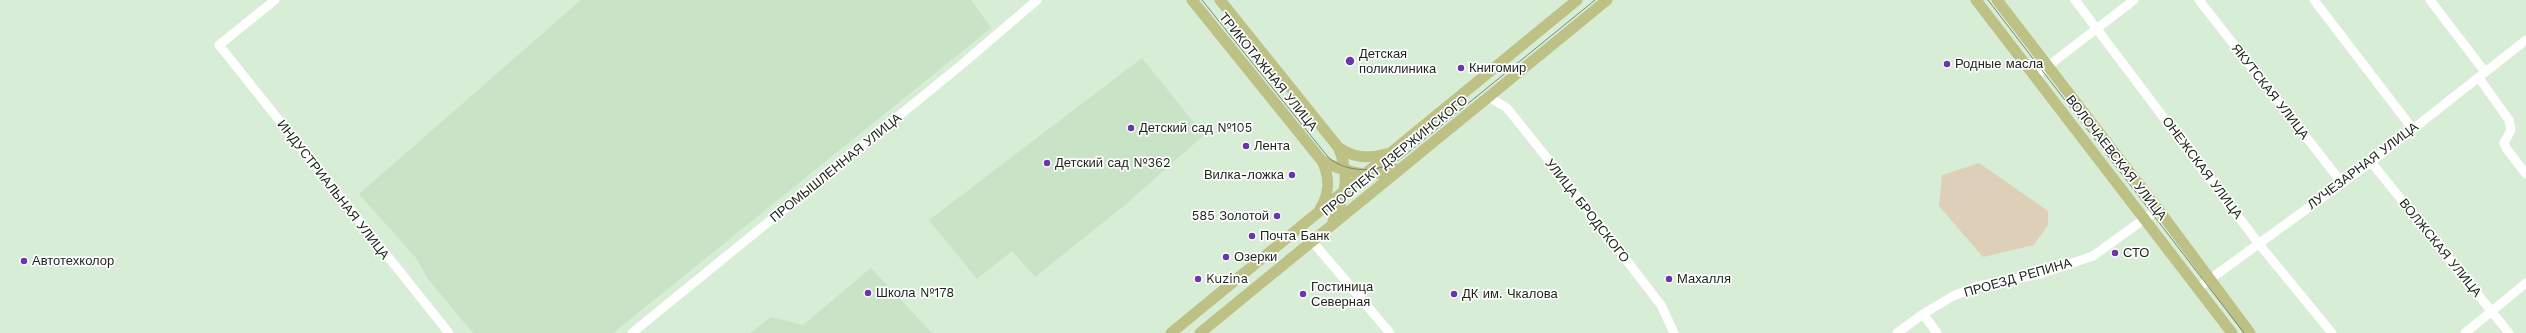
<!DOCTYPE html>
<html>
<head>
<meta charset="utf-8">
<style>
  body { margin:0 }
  canvas { display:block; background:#d7edd6 }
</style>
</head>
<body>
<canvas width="2526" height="333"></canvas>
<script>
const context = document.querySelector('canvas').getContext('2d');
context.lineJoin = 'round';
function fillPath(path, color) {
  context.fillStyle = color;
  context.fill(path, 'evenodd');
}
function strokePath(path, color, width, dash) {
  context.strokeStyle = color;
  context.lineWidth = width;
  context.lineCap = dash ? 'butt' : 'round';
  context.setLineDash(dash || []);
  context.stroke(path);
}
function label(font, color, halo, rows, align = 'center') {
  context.font = font + ' "Work Sans",sans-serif';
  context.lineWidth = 3.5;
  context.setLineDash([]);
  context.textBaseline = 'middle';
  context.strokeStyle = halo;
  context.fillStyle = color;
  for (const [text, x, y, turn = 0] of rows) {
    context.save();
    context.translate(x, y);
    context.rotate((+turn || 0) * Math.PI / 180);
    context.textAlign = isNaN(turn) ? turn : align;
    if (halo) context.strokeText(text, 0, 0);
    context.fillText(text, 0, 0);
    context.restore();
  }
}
const built = new Path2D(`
  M581 0H971L991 28 613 333H473L428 279 416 258 359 194Z
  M1142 58 1204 135 1125 205 1035 277 1012 251 977 279 929 220Z
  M871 268 932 333H750L771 317 803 325Z`);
const green = new Path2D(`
  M1979 163 2048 211V225L2034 245 1983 257 1939 206 1942 175Z`);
const minor = new Path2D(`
  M275 0 219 45 449 333
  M2075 0 2259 244 2332 333
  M2199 0 2342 183
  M2314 0 2412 128
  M2430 0 2485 72
  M2035 76 2134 0
  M2479 78 2509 120 2511 130 2504 143 2506 148 2526 174
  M1489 97 1507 108 1563 178 1661 305 1674 333
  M2371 162 2509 333
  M1312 241 1390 333
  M2198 288 2371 162 2526 40
  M1923 314 1937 333
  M632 333 960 66 1037 0
  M1897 333 1923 314 1953 296 1978 286 2040 274 2093 256 2158 209
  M2465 333 2526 283`);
const major = new Path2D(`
  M1192 0 1322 161C1330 178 1330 193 1320 209
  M1220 0 1338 147C1353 158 1368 159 1386 154
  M1976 0 2232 333
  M1997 0 2158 209 2250 333
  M1322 161C1346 173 1371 179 1396 169
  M1333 221C1346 196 1350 173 1338 147
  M1171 333 1577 0
  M1200 333 1607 0`);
const tram = new Path2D(`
  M1202 0 1328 157C1347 174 1380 173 1400 159L1595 0
  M1988 0 2244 333`);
const markers = [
  [1350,61,5,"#6d35ac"],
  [1947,64,4,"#6d35ac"],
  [1461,68,4,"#6d35ac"],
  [1131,128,4,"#6d35ac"],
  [1246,146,4,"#6d35ac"],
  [1047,163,4,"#6d35ac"],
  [1292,175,4,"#6d35ac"],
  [1277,216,4,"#6d35ac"],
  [1252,236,4,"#6d35ac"],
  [2115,253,4,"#6d35ac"],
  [1226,257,4,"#6d35ac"],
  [24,261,4,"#6d35ac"],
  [1198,279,4,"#6d35ac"],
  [1669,279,4,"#6d35ac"],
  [868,293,4,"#6d35ac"],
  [1303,294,4,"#6d35ac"],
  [1454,294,4,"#6d35ac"]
];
const poiNames = [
  ["Детская",1359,54],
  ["поликлиника",1359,69],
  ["Родные масла",1955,64],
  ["Книгомир",1469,68],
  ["Детский сад №105",1139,128],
  ["Лента",1254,146],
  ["Детский сад №362",1055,163],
  ["Вилка-ложка",1284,175,"right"],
  ["585 Золотой",1269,216,"right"],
  ["Почта Банк",1260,236],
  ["СТО",2123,253],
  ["Озерки",1234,257],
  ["Автотехколор",32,261],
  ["Kuzina",1206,279],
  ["Махалля",1677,279],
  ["Гостиница",1311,287],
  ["Северная",1311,302],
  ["Школа №178",876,293],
  ["ДК им. Чкалова",1462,294]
];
const streetNames = [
  ["ТРИКОТАЖНАЯ УЛИЦА",1268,72,51],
  ["ЯКУТСКАЯ УЛИЦА",2270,92,52],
  ["ПРОСПЕКТ ДЗЕРЖИНСКОГО",1395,156,-39],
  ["ВОЛОЧАЕВСКАЯ УЛИЦА",2116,158,52],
  ["ЛУЧЕЗАРНАЯ УЛИЦА",2363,166,-37],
  ["ПРОМЫШЛЕННАЯ УЛИЦА",836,168,-39],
  ["ОНЕЖСКАЯ УЛИЦА",2202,168,53],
  ["ИНДУСТРИАЛЬНАЯ УЛИЦА",333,190,52],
  ["УЛИЦА БРОДСКОГО",1587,211,52],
  ["ВОЛЖСКАЯ УЛИЦА",2440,248,51],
  ["ПРОЕЗД РЕПИНА",2018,278,-16]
];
fillPath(built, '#c8e3c6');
fillPath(green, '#ded0b8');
strokePath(minor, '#fff', 9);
strokePath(major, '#bec185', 11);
strokePath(tram, '#778676', 1);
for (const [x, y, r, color] of markers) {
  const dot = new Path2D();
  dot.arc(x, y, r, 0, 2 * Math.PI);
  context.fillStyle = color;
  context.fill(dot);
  strokePath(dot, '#fff', 1.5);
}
label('13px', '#1b231a', '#fff', poiNames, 'left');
label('13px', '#1b231a', '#fff', streetNames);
</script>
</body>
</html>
